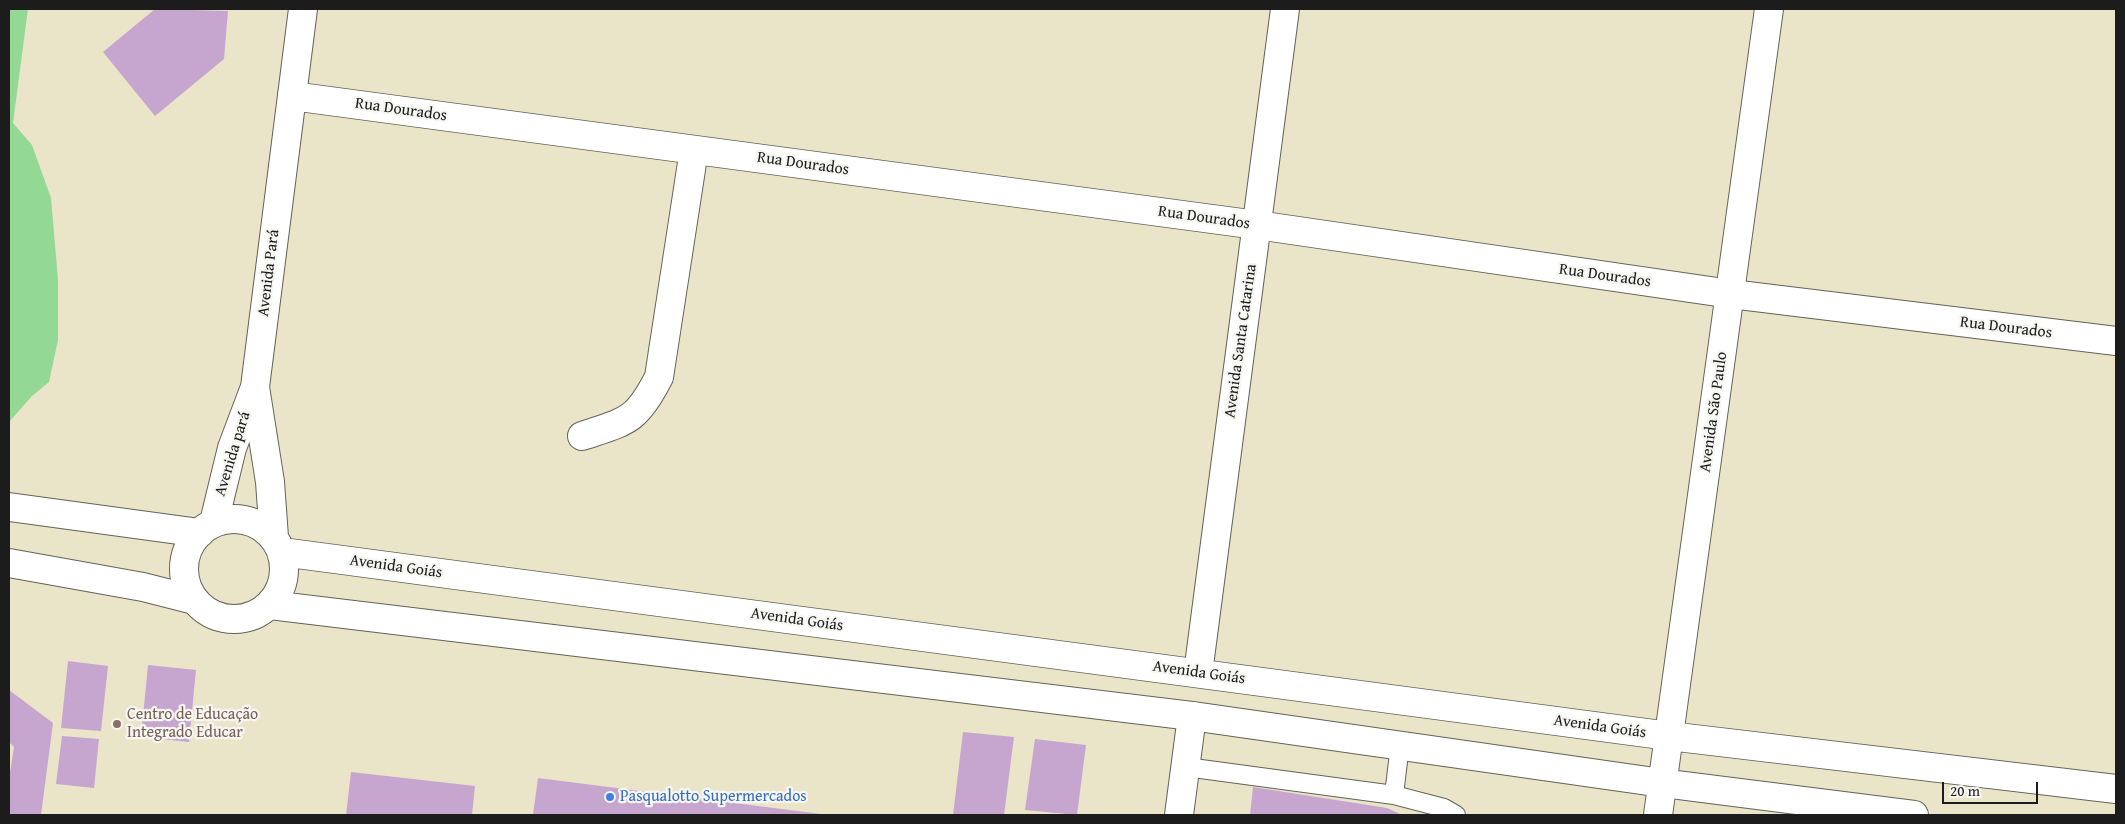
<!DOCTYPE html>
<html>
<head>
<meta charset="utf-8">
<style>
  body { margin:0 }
  #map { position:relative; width:2125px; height:824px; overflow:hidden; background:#eae5c9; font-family:"Gentium Book Plus",serif }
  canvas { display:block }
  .frame { position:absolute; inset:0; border:10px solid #1c1c1c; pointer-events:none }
  .scale { position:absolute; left:1942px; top:782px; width:96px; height:22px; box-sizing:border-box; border:2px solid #1c1c1c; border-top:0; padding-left:6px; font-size:15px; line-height:18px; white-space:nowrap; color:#1c1c1c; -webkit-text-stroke:4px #f6f6f2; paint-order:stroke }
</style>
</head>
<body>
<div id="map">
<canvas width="2125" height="824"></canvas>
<div class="frame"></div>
<div class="scale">20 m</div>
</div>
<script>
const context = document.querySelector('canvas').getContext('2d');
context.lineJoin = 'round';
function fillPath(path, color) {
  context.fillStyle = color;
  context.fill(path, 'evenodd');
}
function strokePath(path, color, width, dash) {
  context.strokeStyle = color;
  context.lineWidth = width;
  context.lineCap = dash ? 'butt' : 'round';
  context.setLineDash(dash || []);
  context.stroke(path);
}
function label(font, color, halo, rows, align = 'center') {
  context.font = font + ' "Gentium Book Plus",serif';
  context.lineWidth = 4.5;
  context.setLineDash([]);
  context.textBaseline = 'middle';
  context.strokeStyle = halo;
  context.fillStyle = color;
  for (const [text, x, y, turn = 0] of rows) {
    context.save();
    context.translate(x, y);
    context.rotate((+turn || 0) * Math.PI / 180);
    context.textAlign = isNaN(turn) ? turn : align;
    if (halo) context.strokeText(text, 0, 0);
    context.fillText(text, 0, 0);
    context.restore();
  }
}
const green = new Path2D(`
  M9 9H28L13 123 32 145 51 198 58 280V340L49 382 32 396 9 422Z`);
const building = new Path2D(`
  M155 9 228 11 224 59 155 116 103 52Z
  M68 661 108 666 101 731 61 728Z
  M148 665 196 670 189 742 141 737Z
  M9 690 53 723 41 815H9V779L14 747 9 742Z
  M963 732 1014 737 1004 815H953Z
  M62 736 99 739 94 788 56 784Z
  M1035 739 1086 745 1077 815 1025 810Z
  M351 772 475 786 472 815H346Z
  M538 778 821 814V815H533Z
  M1253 787 1387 808 1402 815H1250Z`);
const lane = new Path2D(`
  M1400 745 1394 795 1444 808 1456 815
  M1186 767 1394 795`);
const street = new Path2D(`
  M292 96 1257 225 1731 294 2116 341
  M582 436C627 421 636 422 659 377L694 150
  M1179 815 1192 716`);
const secondary = new Path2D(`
  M9 507 200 533
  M184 569a50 50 0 1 1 100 0a50 50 0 1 1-100 0Z
  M214 522 232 448 255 387
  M274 537 270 482 255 387 303 9
  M282 552 1669 736 2116 789
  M9 563 143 587 194 600
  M270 605 1192 716 1662 783 1914 815
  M1198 673 1285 9
  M1658 815 1769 9`);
const markers = [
  [117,724,5,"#8d6e63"],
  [610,797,5,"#3f7fe0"]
];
const streetNames = [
  ["Rua Dourados",401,110,8],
  ["Rua Dourados",803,164,8],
  ["Rua Dourados",1204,218,8],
  ["Avenida Pará",269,273,-83],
  ["Rua Dourados",1605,276,8],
  ["Rua Dourados",2006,328,7],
  ["Avenida Santa Catarina",1241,341,-82],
  ["Avenida São Paulo",1714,412,-82],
  ["Avenida pará",233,454,-73],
  ["Avenida Goiás",396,567,8],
  ["Avenida Goiás",797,620,8],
  ["Avenida Goiás",1199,673,8],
  ["Avenida Goiás",1600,727,8]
];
const educationNames = [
  ["Centro de Educação",127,715],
  ["Integrado Educar",127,733]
];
const shopNames = [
  ["Pasqualotto Supermercados",620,797]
];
fillPath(green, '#93d993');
fillPath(building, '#c6a5cf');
strokePath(lane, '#646259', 20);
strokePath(street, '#646259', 30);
strokePath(secondary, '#646259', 30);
strokePath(lane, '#fff', 18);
strokePath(street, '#fff', 28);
strokePath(secondary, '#fff', 28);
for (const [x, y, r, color] of markers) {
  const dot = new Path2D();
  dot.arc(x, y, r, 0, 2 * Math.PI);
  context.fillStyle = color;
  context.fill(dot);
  strokePath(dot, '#f6f6f2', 2);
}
label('16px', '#1c1c1c', '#f6f6f2', streetNames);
label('16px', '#785e54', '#f6f6f2', educationNames, 'left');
label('16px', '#366cbe', '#f6f6f2', shopNames, 'left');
</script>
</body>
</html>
